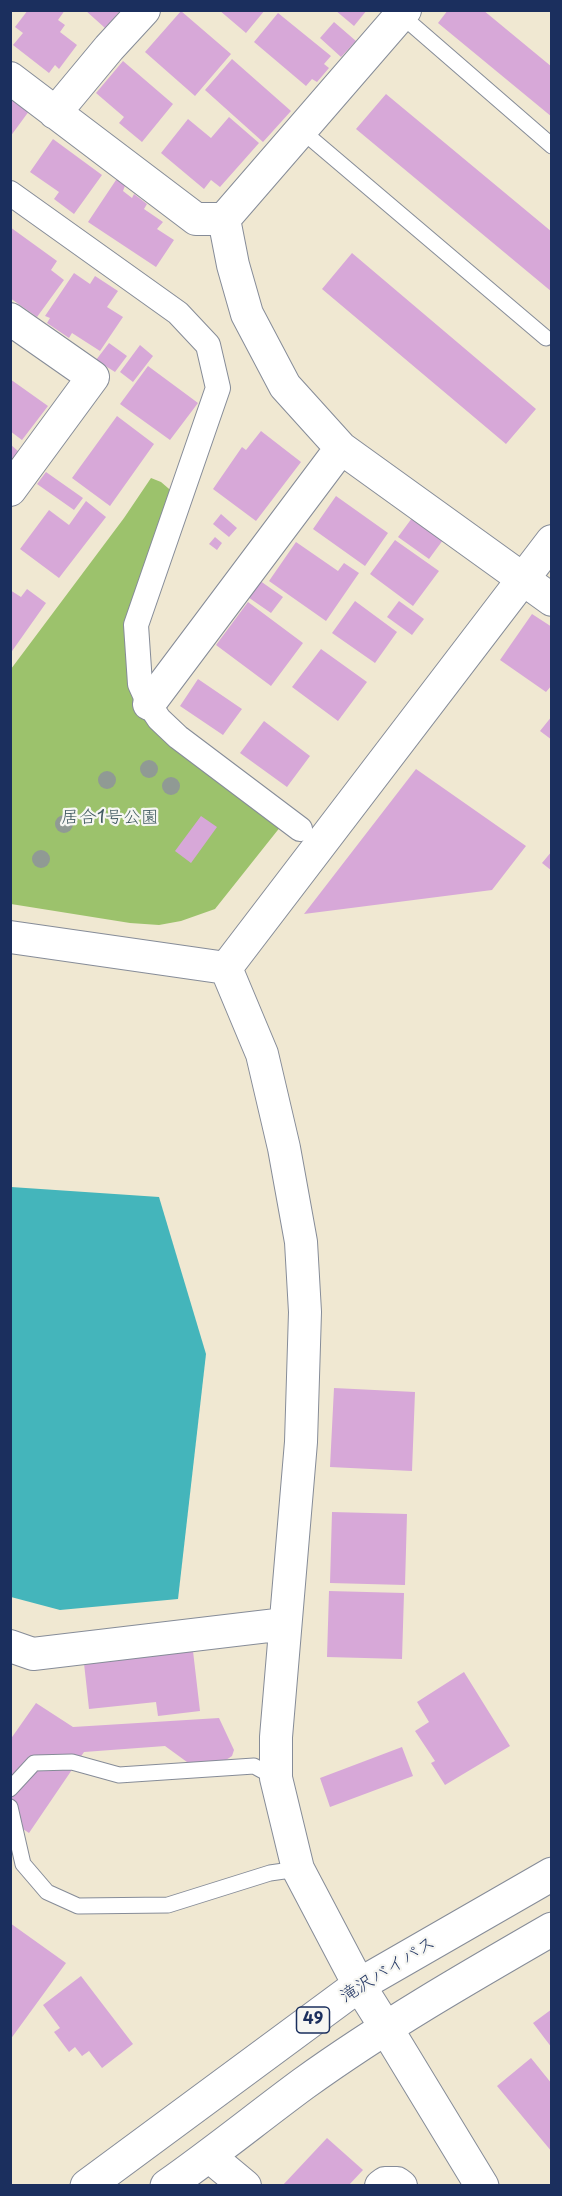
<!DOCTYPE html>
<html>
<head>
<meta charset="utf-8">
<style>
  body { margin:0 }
  #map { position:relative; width:562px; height:2196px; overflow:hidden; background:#f0e8d2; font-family:"Playpen Sans",sans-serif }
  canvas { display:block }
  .frame { position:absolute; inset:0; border:12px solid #1b2f5e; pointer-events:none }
</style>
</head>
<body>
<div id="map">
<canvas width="562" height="2196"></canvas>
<div class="frame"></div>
</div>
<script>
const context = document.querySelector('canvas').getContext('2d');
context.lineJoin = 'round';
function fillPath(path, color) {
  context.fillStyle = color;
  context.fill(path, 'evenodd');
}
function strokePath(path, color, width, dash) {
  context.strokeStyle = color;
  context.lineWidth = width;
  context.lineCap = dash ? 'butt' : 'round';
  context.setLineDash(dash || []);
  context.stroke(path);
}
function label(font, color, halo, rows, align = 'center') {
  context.font = font + ' "Playpen Sans","Klee One",sans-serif';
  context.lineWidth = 4.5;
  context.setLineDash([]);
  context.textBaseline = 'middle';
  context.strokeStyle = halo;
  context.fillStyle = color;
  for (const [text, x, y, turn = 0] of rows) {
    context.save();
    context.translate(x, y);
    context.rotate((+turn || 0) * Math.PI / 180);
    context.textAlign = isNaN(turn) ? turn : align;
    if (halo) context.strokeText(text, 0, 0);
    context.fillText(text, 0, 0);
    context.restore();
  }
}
const green = new Path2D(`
  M151 478 161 482 175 494 135 687 281 826 215 909 181 921 159 925 130 923 11 904V669L124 518Z`);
const water = new Path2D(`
  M11 1187 159 1197 206 1354 178 1599 60 1610 11 1597Z`);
const building = new Path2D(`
  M28 10H65L58 20 65 25 60 32 77 45 59 69 55 65 49 73 13 45 23 33 15 27Z
  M85 10H121L105 28Z
  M219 10H265L246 33Z
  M335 10H367L354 26Z
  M448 10H483L552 67V117L438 23Z
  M181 11 231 54 195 96 145 52Z
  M278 13 331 56 324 64 329 68 317 82 312 79 306 86 254 42Z
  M334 22 356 41 341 57 320 38Z
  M232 59 291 111 263 142 205 90Z
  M123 61 173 104 142 142 119 123 124 117 96 93Z
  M386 94 552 232V292L356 129Z
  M10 96 32 107 10 137Z
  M229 117 259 143 220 187 211 180 204 189 161 153 188 119 211 138Z
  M53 139 102 175 74 214 54 199 59 192 30 172Z
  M118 177 126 183 123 191 132 198 134 194 147 204 144 209 163 222 157 229 174 240 156 267 88 222Z
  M10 227 57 261 51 270 64 280 37 317 10 298Z
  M352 253 536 409 506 444 322 289Z
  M74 273 90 284 95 276 118 291 107 307 123 317 100 351 72 333 69 338 47 323 50 318 45 316Z
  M109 343 127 356 115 372 96 360Z
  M140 345 153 356 133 382 120 372Z
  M148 366 198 403 170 440 120 404Z
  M10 379 48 406 22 440 10 431Z
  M117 416 154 444 110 506 72 478Z
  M261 431 301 462 256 521 213 489 242 447 246 450Z
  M10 444 19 452 10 463Z
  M46 472 83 498 74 510 37 484Z
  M336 496 388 533 365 566 313 529Z
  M86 501 106 517 59 578 20 549 49 510 69 525Z
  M221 514 237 528 229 537 213 524Z
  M412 518 443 540 429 559 398 537Z
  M215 537 222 543 217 550 209 544Z
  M395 540 439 571 413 606 370 574Z
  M296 542 338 571 344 563 359 573 326 621 269 581Z
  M256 578 283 597 271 613 245 595Z
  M27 589 46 603 10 654V590L21 597Z
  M355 601 397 632 375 663 332 633Z
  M399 601 424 619 412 635 387 617Z
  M248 602 303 643 271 686 216 645Z
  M532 614 552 627V685L546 692 500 660Z
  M321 649 367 682 338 721 292 687Z
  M198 679 242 709 223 735 180 706Z
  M552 716V740L540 731Z
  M264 721 310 756 287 787 240 753Z
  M416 769 526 846 492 890 304 914Z
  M201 816 217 827 191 863 175 851Z
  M552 851V871L542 863Z
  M334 1388 415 1392 412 1471 330 1467Z
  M332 1512 407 1514 405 1585 330 1583Z
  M329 1591 404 1593 402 1659 327 1657Z
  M191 1634 200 1711 158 1716 156 1702 89 1709 82 1645Z
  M464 1672 510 1746 445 1785 431 1763 435 1761 415 1731 429 1722 417 1702Z
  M36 1703 73 1727 219 1718 234 1750 232 1756 223 1762 207 1765 187 1762 165 1746 84 1752 29 1833 14 1823 10 1829V1740Z
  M402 1747 413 1776 330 1807 320 1778Z
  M10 1923 66 1963 10 2040Z
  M81 1976 133 2044 102 2068 89 2051 82 2056 75 2047 69 2052 54 2032 60 2028 43 2005Z
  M552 2009V2048L533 2023Z
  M531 2058 552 2084V2152L497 2086Z
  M327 2138 363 2170 348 2186H282Z`);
const service = new Path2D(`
  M401 15 552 146
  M301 130 546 338
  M10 1789 34 1763 72 1762 119 1775 254 1766 276 1778
  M10 1807 23 1864 47 1892 78 1906 168 1905 270 1873 298 1869`);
const pedestrian = new Path2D(`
  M10 193 178 313 208 345 218 388 136 625 140 684 149 704 159 719 178 737 300 829`);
const minor = new Path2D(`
  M405 10 224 219 233 265 247 314 285 386 341 448 552 600
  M10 78 196 219H224
  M55 113 109 48 144 10
  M10 319 93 377 10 490
  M149 704 341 448
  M10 937 226 968
  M226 968 262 1054 284 1148 301 1242 305 1312 301 1442 276 1737V1778L298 1869 359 1985 386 2028
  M226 968 552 541
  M10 1646 33 1654 285 1624
  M209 2156 245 2186
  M381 2186 385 2183H397L401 2186`);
const tertiary = new Path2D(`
  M386 2028 482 2186`);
const trunk = new Path2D(`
  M87 2186 359 1985 552 1874
  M167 2186C214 2153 257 2118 303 2084 382 2027 467 1978 552 1929`);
const trees = [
  [149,769],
  [107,780],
  [171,786],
  [64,824],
  [41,859]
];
const shields = [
  [313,2020,33]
];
const shieldNames = [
  ["49",313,2020]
];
const parkNames = [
  ["居合1号公園",110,818]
];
const streetNames = [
  ["滝沢バイパス",388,1970,-32]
];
fillPath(green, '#9cc26c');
fillPath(water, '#44b5bb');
fillPath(building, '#d7a8d8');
strokePath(service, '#868c98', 17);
strokePath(pedestrian, '#868c98', 26);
strokePath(minor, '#868c98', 34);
strokePath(tertiary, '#868c98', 35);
strokePath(trunk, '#868c98', 35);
strokePath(service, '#fff', 15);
strokePath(pedestrian, '#fff', 24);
strokePath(minor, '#fff', 32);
strokePath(tertiary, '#fff', 33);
strokePath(trunk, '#fff', 33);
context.fillStyle = '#909a94';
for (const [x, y] of trees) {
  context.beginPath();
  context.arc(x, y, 9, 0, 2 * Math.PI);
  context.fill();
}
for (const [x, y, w] of shields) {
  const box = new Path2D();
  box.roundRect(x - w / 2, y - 13, w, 26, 4.5);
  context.fillStyle = '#f6f6f2';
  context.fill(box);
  strokePath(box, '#1b2f5e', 1.5);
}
label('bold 16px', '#1b2f5e', null, shieldNames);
label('18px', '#425b62', '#f6f6f2', parkNames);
label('18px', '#1b2f5e', '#f6f6f2', streetNames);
</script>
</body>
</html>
